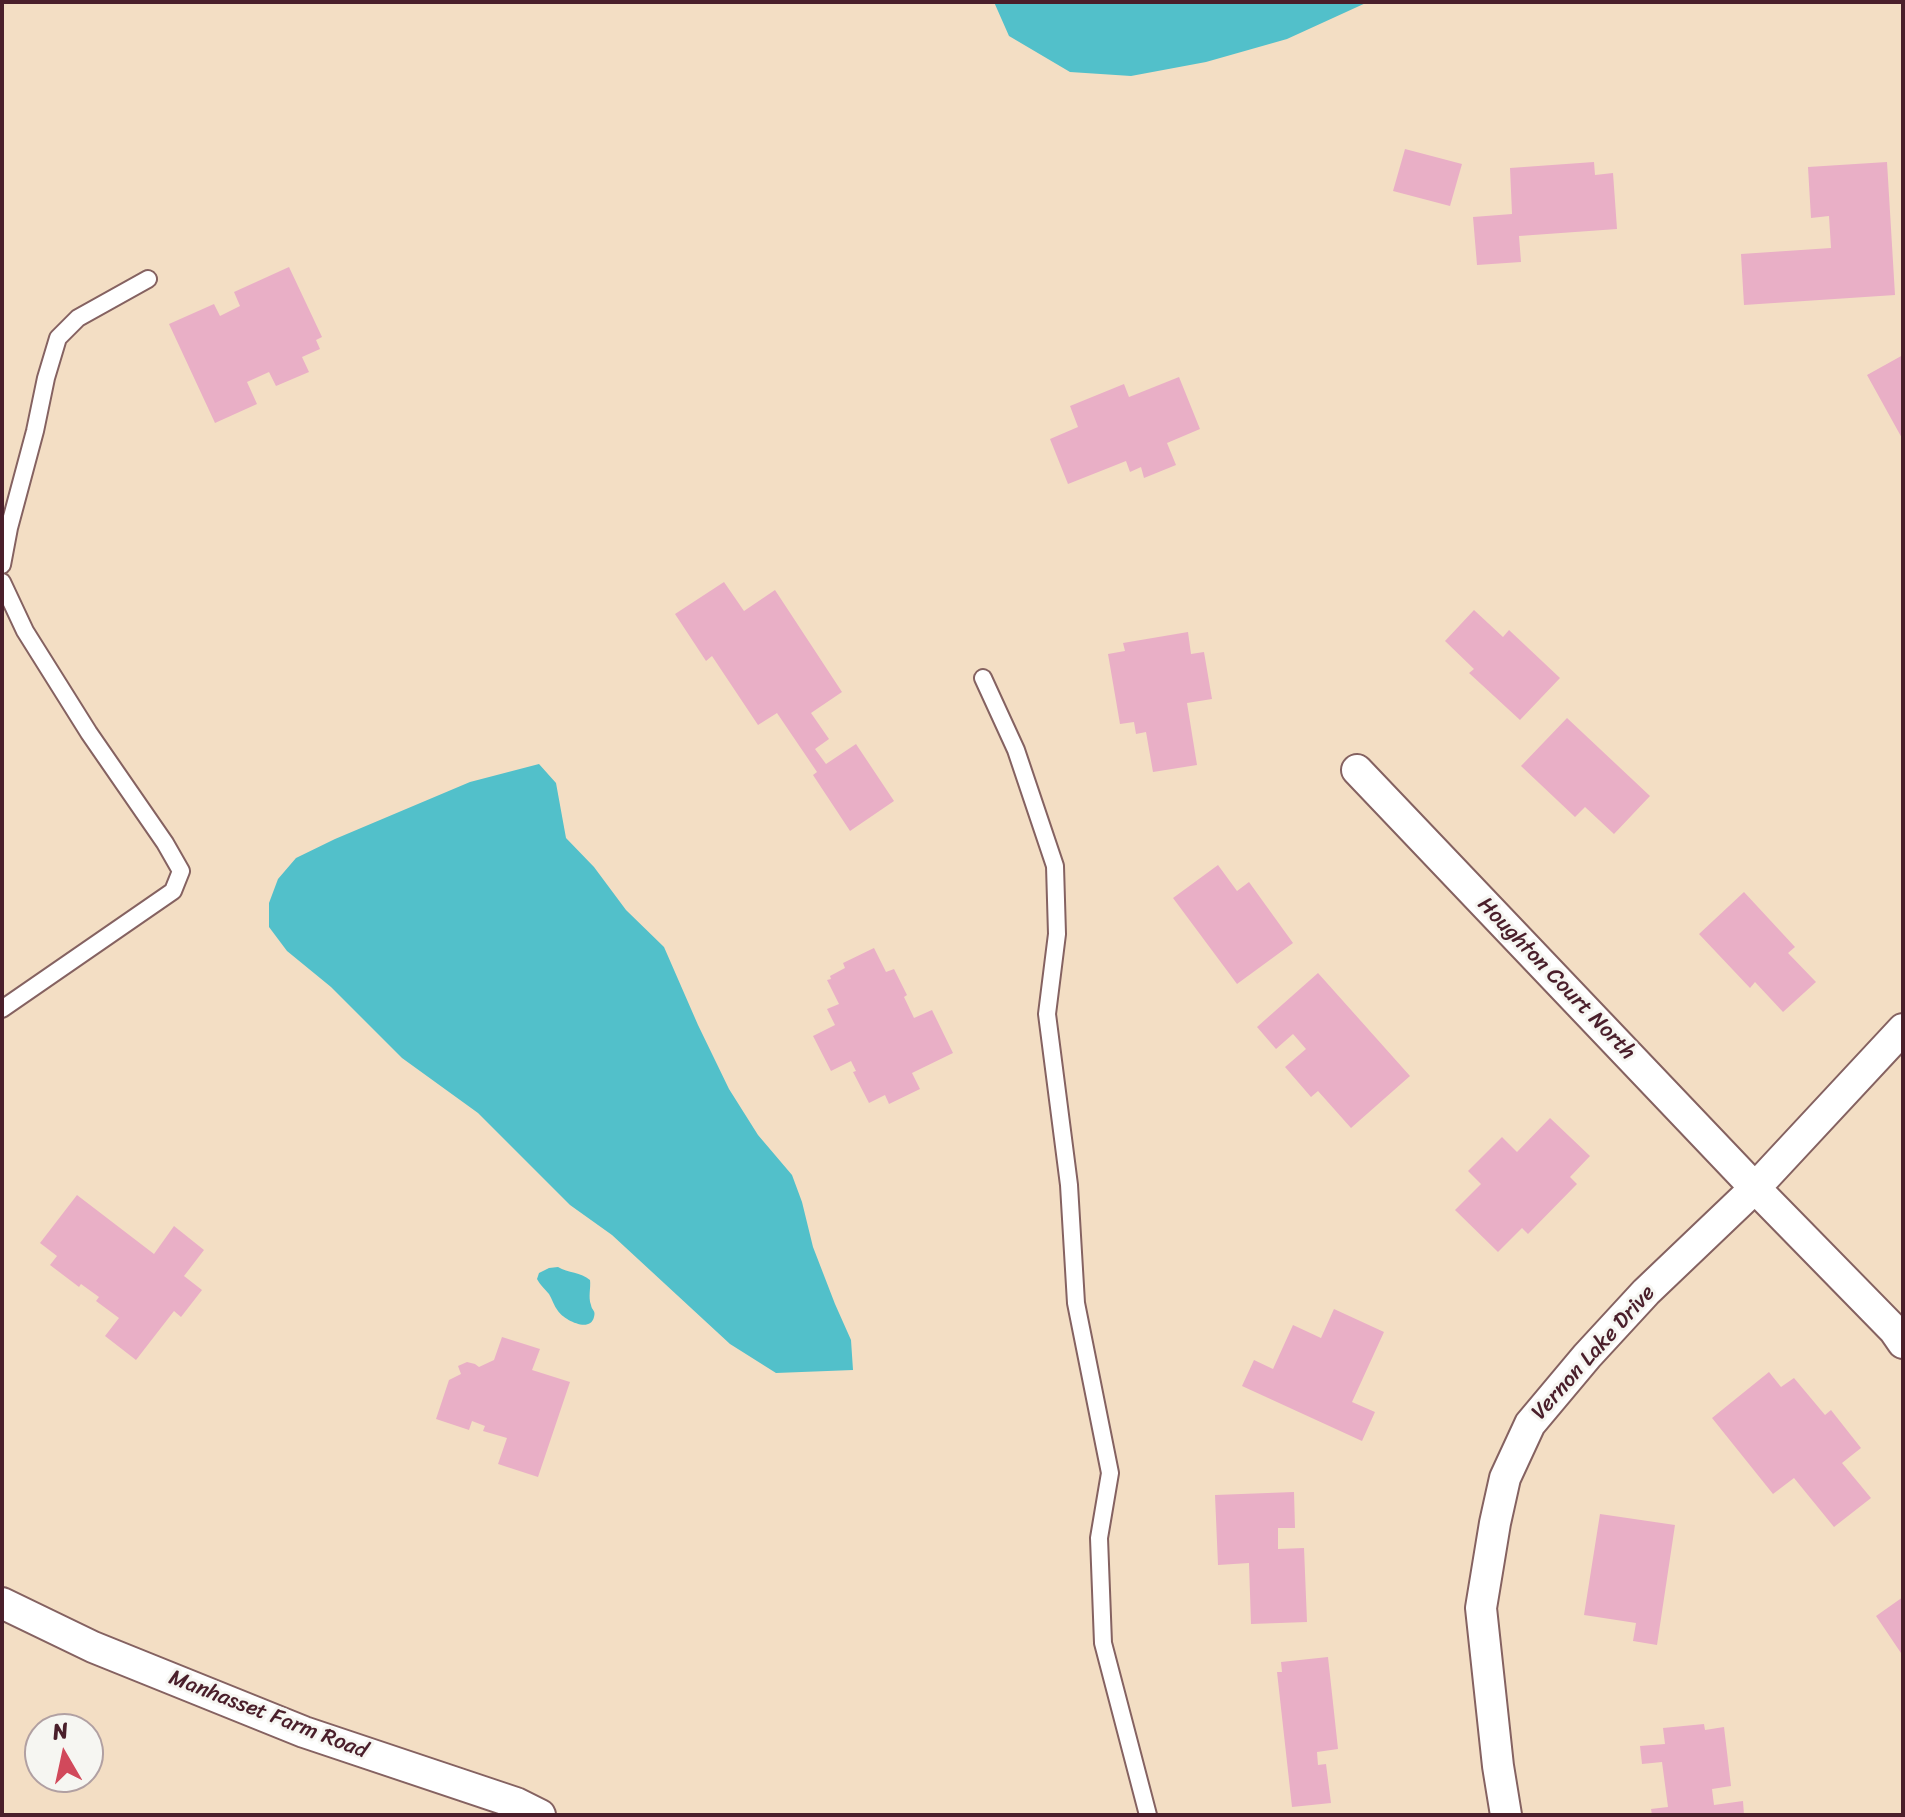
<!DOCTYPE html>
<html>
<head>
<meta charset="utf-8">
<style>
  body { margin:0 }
  #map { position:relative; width:1905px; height:1817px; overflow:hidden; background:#f3dec4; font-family:Sriracha,sans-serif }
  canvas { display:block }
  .frame { position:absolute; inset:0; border:4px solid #4a1f2b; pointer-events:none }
  .north { position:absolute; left:24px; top:1713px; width:80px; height:80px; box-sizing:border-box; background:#f6f6f2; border:2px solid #b1a0a2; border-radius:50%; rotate:351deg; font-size:22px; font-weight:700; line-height:32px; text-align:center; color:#4a1f2b }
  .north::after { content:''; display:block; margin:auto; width:28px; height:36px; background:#d1495b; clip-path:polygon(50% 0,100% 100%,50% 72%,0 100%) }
</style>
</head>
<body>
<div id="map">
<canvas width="1905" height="1817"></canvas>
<div class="frame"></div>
<div class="north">N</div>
</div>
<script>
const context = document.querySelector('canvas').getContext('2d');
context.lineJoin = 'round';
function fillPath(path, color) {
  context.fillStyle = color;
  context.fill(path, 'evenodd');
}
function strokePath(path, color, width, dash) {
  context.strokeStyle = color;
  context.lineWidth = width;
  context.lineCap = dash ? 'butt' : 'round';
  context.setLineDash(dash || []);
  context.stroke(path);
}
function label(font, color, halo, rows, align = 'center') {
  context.font = font + ' Sriracha,sans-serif';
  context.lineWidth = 6;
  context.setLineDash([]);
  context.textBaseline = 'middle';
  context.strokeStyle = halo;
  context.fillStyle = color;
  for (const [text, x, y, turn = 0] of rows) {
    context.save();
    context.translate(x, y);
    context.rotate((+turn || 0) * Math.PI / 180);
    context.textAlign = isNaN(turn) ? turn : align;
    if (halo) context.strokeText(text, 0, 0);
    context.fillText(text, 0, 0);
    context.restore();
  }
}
const water = new Path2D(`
  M994 2H1368L1287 39 1206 62 1131 76 1070 72 1009 36Z
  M539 764 556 783 566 838 594 867 626 910 664 947 698 1025 729 1089 758 1135 792 1175 802 1202 813 1247 835 1304 851 1340 853 1370 776 1373 730 1344 612 1235 570 1205 478 1113 402 1058 331 987 287 951 269 927V903L278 879 296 858 335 839 470 782Z
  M558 1267C568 1273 581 1272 590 1280 591 1288 588 1297 591 1305 592 1311 596 1310 594 1317 590 1334 563 1319 558 1311 554 1306 552 1299 549 1294 544 1288 540 1285 537 1279L539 1273 549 1268Z`);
const building = new Path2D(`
  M1405 149 1462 164 1450 206 1393 191Z
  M1594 162 1595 175 1613 173 1617 229 1519 236 1521 262 1477 265 1473 217 1512 214 1510 168Z
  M1887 162 1895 295 1744 305 1741 254 1831 248 1829 216 1811 218 1808 167Z
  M289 267 322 337 316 340 320 349 302 357 309 372 276 386 269 372 247 382 257 404 215 423 169 324 214 304 220 316 240 306 234 292Z
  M1903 355V440L1867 375Z
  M1179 377 1200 429 1167 443 1176 465 1144 478 1141 467 1130 472 1126 461 1068 484 1050 439 1078 427 1070 406 1124 384 1129 397Z
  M724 582 744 611 775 590 842 692 811 713 829 739 815 749 826 764 856 744 894 801 850 831 813 775 817 772 777 713 758 725 712 656 706 661 675 614Z
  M1474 610 1503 637 1509 630 1560 678 1520 720 1469 673 1474 669 1445 641Z
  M1188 632 1191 654 1204 652 1212 699 1187 703 1197 765 1153 772 1146 732 1136 734 1134 722 1120 724 1108 654 1125 651 1123 643Z
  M1567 718 1650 796 1614 834 1585 807 1575 817 1521 766Z
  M1218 865 1237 891 1249 882 1293 943 1237 984 1173 898Z
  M1744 892 1795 947 1788 953 1816 982 1783 1012 1755 982 1750 988 1699 934Z
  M874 948 886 972 894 969 907 995 904 997 914 1018 932 1010 953 1053 912 1073 920 1089 889 1104 885 1095 869 1103 853 1072 856 1071 851 1061 831 1071 813 1036 835 1025 827 1009 839 1004 827 980 831 979 830 976 845 968 843 963Z
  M1318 973 1410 1076 1351 1128 1318 1091 1311 1097 1285 1067 1306 1049 1293 1034 1276 1049 1257 1027Z
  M1550 1118 1590 1156 1570 1177 1577 1184 1528 1234 1522 1228 1498 1252 1455 1210 1481 1184 1468 1171 1502 1137 1517 1152Z
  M77 1195 154 1254 174 1226 204 1250 184 1276 202 1290 181 1317 174 1311 136 1360 105 1336 119 1318 96 1301 99 1297 81 1284 79 1287 50 1265 57 1256 40 1243Z
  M1334 1309 1384 1332 1352 1402 1375 1412 1362 1441 1242 1386 1254 1360 1273 1369 1293 1325 1321 1338Z
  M502 1337 540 1349 532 1370 570 1382 538 1477 498 1464 507 1438 483 1431 485 1426 472 1421 469 1430 436 1419 449 1380 461 1374 458 1366 467 1362 475 1364 479 1367 494 1360Z
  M1769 1372 1781 1387 1794 1378 1825 1415 1831 1410 1861 1448 1842 1463 1871 1498 1834 1527 1794 1478 1773 1494 1712 1418Z
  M1294 1492 1295 1528H1278V1549L1304 1548 1307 1622 1251 1624 1249 1563 1218 1565 1215 1495Z
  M1600 1514 1675 1525 1657 1645 1633 1641 1636 1623 1584 1615Z
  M1903 1597V1656L1876 1616Z
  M1328 1657 1338 1749 1317 1752 1318 1765 1326 1764 1331 1803 1292 1807 1277 1672H1282L1281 1662Z
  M1704 1724 1705 1730 1724 1727 1731 1786 1712 1789 1714 1805 1743 1801 1744 1815H1652L1651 1809 1668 1807 1662 1762 1642 1764 1640 1746 1665 1744 1663 1728Z`);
const lane = new Path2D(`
  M2 565 9 528 35 431 46 378 58 338 78 318 148 279
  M2 582 25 631 89 733 165 843 181 871 173 891 2 1009
  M983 678 1016 750 1055 866 1057 934 1047 1014 1069 1185 1076 1303 1110 1473 1099 1538 1103 1643 1148 1815`);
const street = new Path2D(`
  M1357 770 1755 1188 1894 1330 1903 1343
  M2 1603 93 1647 304 1732 516 1803 540 1815
  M1506 1815 1498 1766 1481 1608 1495 1523 1505 1478 1530 1424 1587 1356 1646 1292 1755 1188 1903 1029`);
const streetNames = [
  ["Houghton Court North",1556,979,46],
  ["Vernon Lake Drive",1594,1353,-48],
  ["Manhasset Farm Road",268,1715,21]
];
fillPath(water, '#52c0ca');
fillPath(building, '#e9afc6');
strokePath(lane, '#856261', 20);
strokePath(street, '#856261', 34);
strokePath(lane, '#fff', 16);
strokePath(street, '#fff', 30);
label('22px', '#4a1f2b', '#f6f6f2', streetNames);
</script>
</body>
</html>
